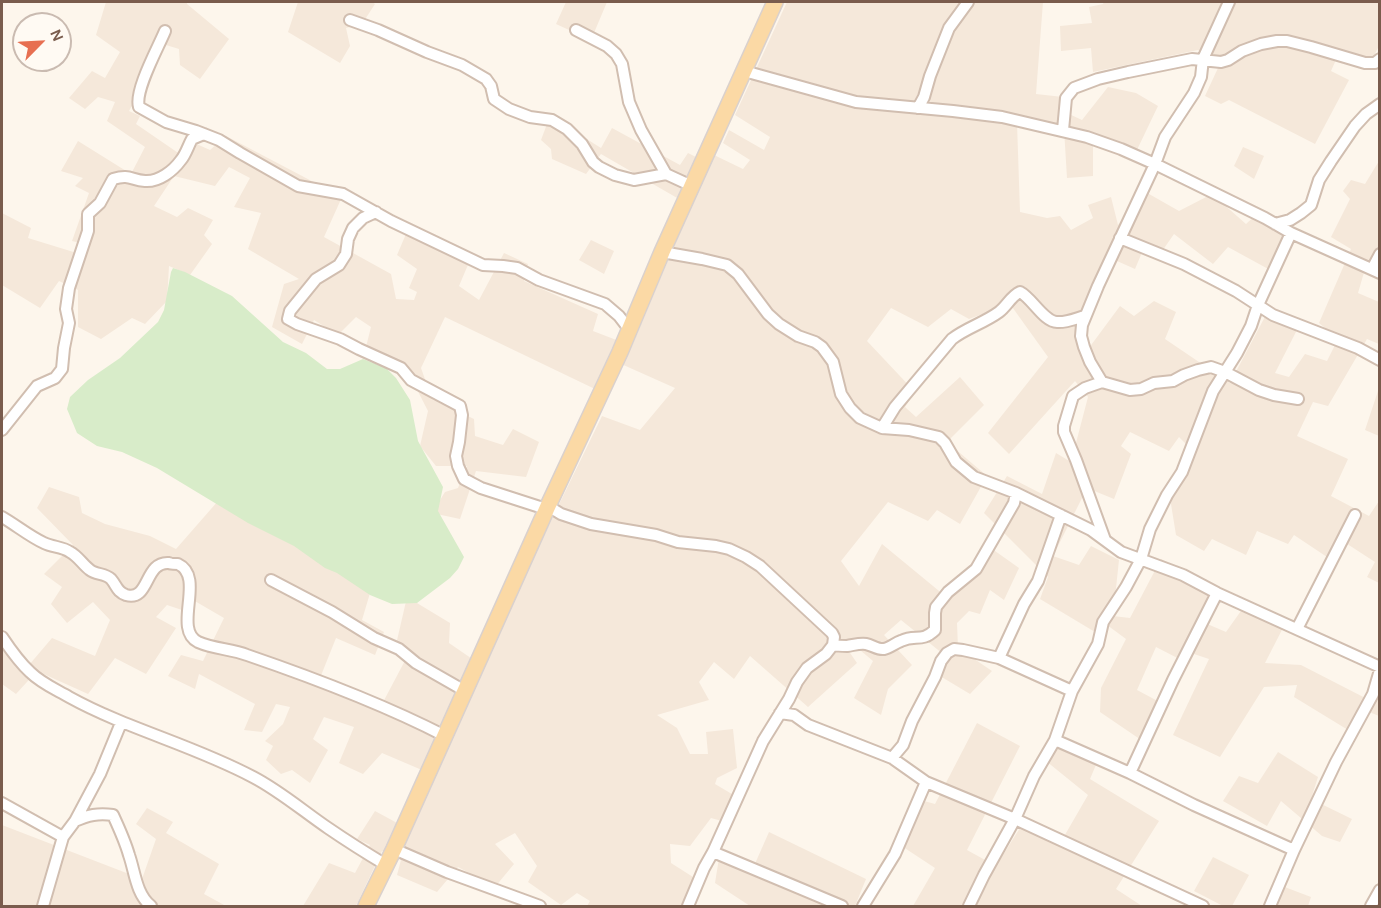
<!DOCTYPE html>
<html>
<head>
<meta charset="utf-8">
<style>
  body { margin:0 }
  #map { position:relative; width:1381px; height:908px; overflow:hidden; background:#fdf6ec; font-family:Karla,sans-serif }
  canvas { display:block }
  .frame { position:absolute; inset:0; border:3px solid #7a5c4d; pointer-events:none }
  .north { position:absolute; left:12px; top:12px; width:60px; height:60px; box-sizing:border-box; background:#fffaf3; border:2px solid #cabbb1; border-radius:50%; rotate:66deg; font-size:16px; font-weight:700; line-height:24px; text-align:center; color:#7a5c4d }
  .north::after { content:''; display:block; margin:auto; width:21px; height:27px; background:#e76f51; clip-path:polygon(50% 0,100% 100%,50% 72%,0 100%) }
</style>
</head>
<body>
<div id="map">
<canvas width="1381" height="908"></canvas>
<div class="frame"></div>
<div class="north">N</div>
</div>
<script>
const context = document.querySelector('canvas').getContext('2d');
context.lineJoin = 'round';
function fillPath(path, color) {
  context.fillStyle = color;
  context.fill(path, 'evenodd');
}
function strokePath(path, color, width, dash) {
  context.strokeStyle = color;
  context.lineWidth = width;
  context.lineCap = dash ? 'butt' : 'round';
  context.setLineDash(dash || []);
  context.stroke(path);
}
const residential = new Path2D(`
  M106 2H187V4L229 39 200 79 180 65 179 49 166 45 129 111 140 116 136 124 187 159 192 142 210 150 226 136 342 197 324 237 391 274 396 299 414 300 417 292 409 288 417 269 397 255 409 227 473 253 459 286 479 300 504 253 528 264 524 281 598 314 593 331 632 346 691 206 601 154 586 174 552 159 551 149 541 140 550 116 601 148 612 128 680 165 688 153 708 163 714 155 743 169 750 160 723 143 729 130 764 150 770 137 735 115 787 2H1043L1036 94 1072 98 1069 114 1082 120 1108 87 1136 93 1158 106 1135 154 1093 141V176L1067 178 1064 129 1017 123 1020 212 1047 218 1060 216 1071 230 1093 218 1088 205 1111 197 1118 225 1142 190 1179 211 1212 194 1246 224 1259 212 1289 236 1270 270 1228 247 1213 264 1174 234 1158 257 1143 250 1135 269 1117 261 1074 334 1083 356 1120 306 1134 316 1154 301 1176 312 1165 339 1230 383 1268 311 1299 326 1275 373 1289 377 1305 354 1327 361 1338 339 1319 323 1351 249 1331 237 1350 199 1343 191 1351 180 1365 184 1379 161V275L1365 269 1358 293 1379 302V344L1367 339 1328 406 1313 402 1297 436 1348 459 1331 496 1369 516 1379 501V583L1367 577 1375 562 1338 538 1327 557 1294 535 1288 544 1257 531 1246 555 1212 539 1204 551 1176 535 1171 504 1174 477 1193 451 1179 437 1169 451 1130 432 1121 446 1131 454 1114 499 1087 488 1053 556 1079 565 1091 546 1119 560 1113 616 1130 618 1161 559 1221 589 1205 623 1226 632 1248 601 1286 622 1265 663 1301 665 1375 703 1379 698V716L1367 711 1353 733 1294 697 1297 685 1264 687 1220 757 1173 735 1209 659 1194 654 1189 664 1156 647 1137 690 1167 706 1147 744 1100 712 1101 688 1126 639 1103 622 1095 632 1040 599 1048 577 984 513 1007 476 1042 494 1056 453 1071 462 1088 397 1075 381 1009 454 988 433 1048 357 1010 304 969 319 951 309 928 327 891 308 867 341 915 392 905 407 916 417 960 377 984 405 947 442 987 476 960 524 937 510 928 521 888 502 841 561 859 586 882 544 950 600 988 546 1019 568 1004 600 990 590 980 614 969 611 957 623 958 648 992 671 970 694 940 676 948 658 901 620 884 635 912 665 888 689 881 715 854 698 873 661 854 645 848 650 857 663 808 707 750 656 734 679 714 662 699 682 709 700 657 715 677 728 690 754H708L706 732 733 729 737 768 717 778 715 784 742 800 729 823 711 818 690 846 670 844 671 863 693 877 684 906H587L590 901 577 893 561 905 528 882 537 866 515 833 495 844 514 864 495 887 458 867 437 892 397 875 401 860 382 851 356 906H303L329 863 355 873 370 845 357 839 375 811 410 830 436 776 382 753 363 774 339 763 354 727 324 717 313 739 328 750 310 783 292 770 281 774 266 760 273 746 265 741 283 724 290 707 276 704 262 732 244 730 255 704 199 674 195 689 168 676 181 655 203 661 224 618 193 600 185 611 167 605 156 617 176 628 146 674 115 658 88 694 37 671 16 694 2 684V646L29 665 52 638 95 656 110 620 93 602 67 623 51 604 62 587 44 574 73 545 37 508 49 487 79 497 82 513 105 524 150 536 176 549 218 501 373 583 362 620 384 632 375 655 336 638 318 683 381 706 409 653 395 649 407 597 450 623 449 643 481 665 602 416 640 430 675 388 610 359 597 390 445 317 421 368 432 399 474 419 475 436 503 445 513 429 539 442 526 477 476 471 460 519 432 513 445 492 458 488 467 466H436L420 446 428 411 408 372 366 347 371 327 356 317 338 335 314 320 302 344 272 327 284 284 299 279 248 249 261 213 234 207 250 178 229 167 215 186 174 176 154 206 177 217 188 208 213 220 204 235 212 244 190 275 169 266 167 301 145 324 132 318 101 339 78 327V290L59 281 40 308 2 285V213L31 228 28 238 80 254V243L72 241 89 193 75 186 83 178 61 171 78 141 131 174 145 147 107 121 115 102 98 97 85 109 69 98 92 71 105 78 120 52 96 35Z
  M298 2H372L375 4 362 24 346 28 350 46 340 63 288 32Z
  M566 2H607L591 40 556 24Z
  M1104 2H1379V46L1370 63 1339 53 1331 71 1349 80 1315 144 1229 100 1221 104 1205 96 1218 68 1198 50 1093 72 1091 48 1061 51 1060 26 1092 23 1089 7 1103 4Z
  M1243 147 1264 156 1254 179 1234 166Z
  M591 240 614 251 604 274 579 260Z
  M1378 391 1380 392 1379 436 1365 430Z
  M977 723 1020 746 967 850 996 866 1025 820 1062 840 1088 795 1046 761 1064 741 1098 760 1090 779 1159 821 1116 889 1142 906H913L935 868 894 841 917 799 935 804Z
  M1278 752 1318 777 1311 799 1352 819 1340 842 1322 836 1281 801 1267 826 1223 801 1239 776 1258 783Z
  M147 808 173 822 166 833 219 864 204 894 226 906H2V825L142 879 156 839 136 824Z
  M769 832 866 879 855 906H750L715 883 719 858 750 875Z
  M1213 857 1249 875 1232 906H1223L1194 891Z
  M1282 886 1311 897 1308 906H1281L1272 903Z`);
const green = new Path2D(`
  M173 268 185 272 232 296 283 342 306 353 327 369H340L363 359 386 368 396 378 410 400 418 441 443 487 438 511 464 557 458 569 450 578 417 603 392 604 370 595 337 573 325 568 294 546 248 523 157 468 122 452 97 446 77 433 67 409 70 397 88 380 120 358 158 322 164 310 171 272Z`);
const minor = new Path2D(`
  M350 20 378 30 427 52 462 65 486 79 491 86 494 99 509 109 530 117 552 120 567 129 582 144 593 162 599 167 615 175 634 180 666 174
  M576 30 607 46 616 54 622 64 629 102 641 130 666 174 692 186
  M165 31C158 48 134 91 139 107L166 122 196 131 219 140 240 153 298 186 343 194 391 221 483 265 503 266 517 268 539 280 605 304 619 316 629 329
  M744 71 856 102 953 111 1002 117 1087 137 1121 149 1155 164 1265 218 1291 233 1380 273
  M918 108 924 97 930 76 949 28 968 2
  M1063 130 1066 98 1074 88 1098 79 1128 72 1192 59 1221 62 1228 60 1242 51 1261 44 1277 41H1287L1311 47 1365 63H1375L1380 59
  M376 212 363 218 353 228 348 239 346 254 339 265 316 279 290 311 288 319 297 324 340 339 359 349 401 368 411 380 460 406 462 415 459 442 456 456 458 466 464 479 481 488 546 509
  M1275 224 1290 220 1301 213 1311 205 1319 180 1331 161 1355 126 1366 114 1380 104
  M1120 238 1184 264 1236 291 1273 315 1358 348 1380 360
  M662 252 702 259 727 265 738 274 768 314 779 324 798 336 815 342 822 347 833 362 841 394 850 408 860 418 882 428 895 407 952 339C966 328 984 323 999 312 1007 306 1011 296 1020 292 1032 298 1044 322 1057 322 1066 323 1077 318 1085 316
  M1372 269 1380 254
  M1102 382 1130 390 1141 389 1154 383 1173 381 1184 375 1198 370 1211 367 1225 372 1259 390 1274 395 1298 399
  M882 428 909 430 939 437 945 443 956 462 974 477 1016 493 1091 530 1121 552 1183 575 1217 593 1380 667
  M2 430 37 386 55 378 62 369 64 348 69 323 66 309 69 288 88 231V214L100 203 113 179C130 174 131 180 145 181 159 182 173 171 181 160 186 154 188 146 192 139L204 134
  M548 506 561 514 591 524 656 535 678 542 716 546 729 549 746 557 760 566 832 633 834 637 833 645 826 654 807 668 797 682 789 699 763 741 713 852 704 868 688 906
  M2 517C16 525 29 536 44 543 52 547 63 547 70 552 78 556 83 565 90 570 96 575 105 573 111 579 117 586 117 592 126 595 150 602 144 561 169 563 169 564 177 564 178 564 206 577 172 629 198 642 214 649 231 649 247 655 314 678 381 703 445 736
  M1105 540 1076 460 1064 432V426L1073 396 1085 388 1102 382 1090 362 1084 347 1081 336 1082 325 1098 286 1155 164 1165 137 1194 93 1201 77 1203 59 1229 2
  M271 580 332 612 374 638 399 649 416 663 465 691
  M1297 629 1355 515
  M2 637C10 649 19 662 30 672 41 683 55 689 69 697 127 729 193 745 253 777 280 791 303 811 328 828 347 841 366 853 386 865
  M833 645C838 646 843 646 847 646 854 645 860 643 866 644 872 645 878 650 884 649 890 648 895 643 901 641 916 634 921 643 935 630V613L936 607 948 592 976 569 1014 503 1016 493
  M999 658 1072 691
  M780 713 794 715 808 725 892 758 903 745 912 721 935 677 941 661 947 653 954 649 963 650 999 658 1024 604 1038 581 1061 515
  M1055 740 1130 773 1194 805 1294 850
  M892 758 926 782 1015 819 1203 906
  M1130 773 1173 680 1217 593
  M2 803 63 837
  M75 821C88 815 98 813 113 815 119 828 125 841 129 855 135 872 136 894 151 906
  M394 849 447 872 540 906
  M713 852 842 906
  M43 906 63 837 75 821 100 774 121 723
  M863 906 895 854 926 782
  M969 906 984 875 1015 819 1034 776 1055 740 1072 691 1098 644 1103 622 1126 587 1141 559 1150 529 1167 495 1182 472 1213 391 1237 353 1251 326 1258 305 1291 233
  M1270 906 1294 850 1336 762 1373 694 1380 670
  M1371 906 1380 890`);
const primary = new Path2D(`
  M366 906 394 849 548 506 620 352 662 252 775 2`);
fillPath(residential, '#f5e8da');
fillPath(green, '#d8ecc9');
strokePath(minor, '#d1beb0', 14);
strokePath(primary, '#dad1cd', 18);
strokePath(minor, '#fff', 10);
strokePath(primary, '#fbd9a5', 15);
</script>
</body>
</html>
